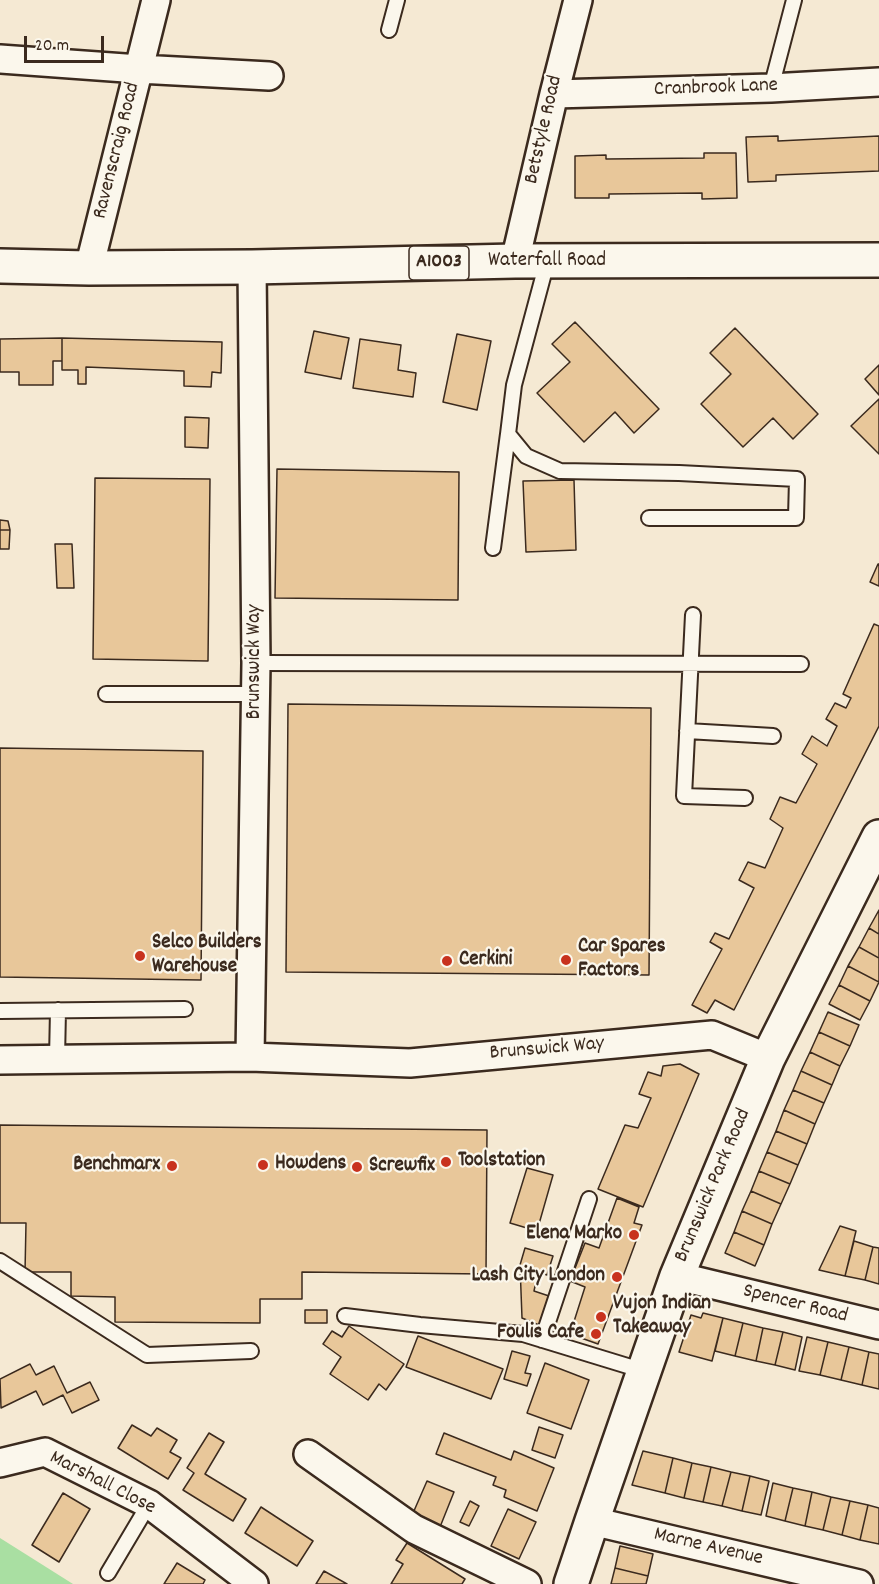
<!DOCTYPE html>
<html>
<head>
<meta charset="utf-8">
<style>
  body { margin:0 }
  #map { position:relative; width:879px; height:1584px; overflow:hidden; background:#f5e9d3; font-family:Dekko,sans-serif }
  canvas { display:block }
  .scale { position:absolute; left:24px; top:36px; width:80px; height:27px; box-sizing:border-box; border:3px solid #3b2a1e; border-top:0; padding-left:8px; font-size:18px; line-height:21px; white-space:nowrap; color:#3b2a1e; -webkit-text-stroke:4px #fbf7ec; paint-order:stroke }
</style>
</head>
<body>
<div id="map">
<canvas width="879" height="1584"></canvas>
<div class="scale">20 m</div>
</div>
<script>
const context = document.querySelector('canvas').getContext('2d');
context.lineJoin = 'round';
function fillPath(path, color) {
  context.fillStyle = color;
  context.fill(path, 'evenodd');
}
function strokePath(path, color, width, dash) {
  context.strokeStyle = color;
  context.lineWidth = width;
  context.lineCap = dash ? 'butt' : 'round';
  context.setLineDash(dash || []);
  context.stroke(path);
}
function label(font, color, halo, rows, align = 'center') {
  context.font = font + ' Dekko,sans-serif';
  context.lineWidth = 4.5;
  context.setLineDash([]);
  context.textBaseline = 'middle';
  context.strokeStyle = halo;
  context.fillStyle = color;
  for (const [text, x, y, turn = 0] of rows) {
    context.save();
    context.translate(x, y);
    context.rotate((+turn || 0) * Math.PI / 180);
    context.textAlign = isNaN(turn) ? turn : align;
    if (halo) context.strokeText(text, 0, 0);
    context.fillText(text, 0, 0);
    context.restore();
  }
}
const green = new Path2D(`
  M0 1538 73 1584H0Z`);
const building = new Path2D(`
  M778 136V141L879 136V171L776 175V181L748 182 746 137Z
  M704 153H736L737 198 702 199V193L609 194V198H575V156L606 155V159L704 158Z
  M575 322 659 409 634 433 615 412 584 442 537 393 570 362 552 344Z
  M735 328 818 414 793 439 773 418 743 447 701 404 731 374 710 353Z
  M314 331 349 338 341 379 305 372Z
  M457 334 491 341 477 410 443 402Z
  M62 338 222 342 221 373 212 372 211 387 184 386V371L86 367V384H78V370H62Z
  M62 338V361H53V385H19V372H0V339Z
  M360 339 401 345 398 370 416 373 413 397 353 388Z
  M879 365V395L865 379Z
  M879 399V454L851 426Z
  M185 417 209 418 208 448 185 447Z
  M277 469 459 472 458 600 275 598Z
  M95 478 210 479 208 661 93 659Z
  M574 480 576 550 526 552 523 481Z
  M0 520 8 521 10 530H0Z
  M0 530H10L9 549H0Z
  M55 544H72L74 588H57Z
  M878 564H879V586L870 582Z
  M874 624 879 626V726L734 1010 715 1000 707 1013 692 1005 722 949 710 942 715 933 729 939 754 888 739 880 748 862 765 868 783 828 770 819 780 797 796 803 817 764 802 754 812 736 827 746 837 726 826 719 835 703 846 708 851 698 843 694Z
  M288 704 651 708 649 975 286 972Z
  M0 748 203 751 201 980 0 977Z
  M879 910V934L869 928Z
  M869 928 879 934V958L859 947Z
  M859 947 879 958V982L848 966Z
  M848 966 879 982 870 1001 839 985Z
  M839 985 870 1001 860 1020 829 1004Z
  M828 1012 859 1025 850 1046 819 1032Z
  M819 1032 850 1046 840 1066 810 1052Z
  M810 1052 840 1066 832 1085 801 1071Z
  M680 1064 699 1074 643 1207 598 1189 625 1125 638 1128 651 1098 639 1094 648 1072 661 1076 663 1066Z
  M801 1071 832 1085 824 1103 793 1090Z
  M793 1090 824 1103 815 1124 784 1110Z
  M784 1110 815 1124 807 1144 776 1131Z
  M0 1125 487 1130 486 1274 302 1272V1299H260V1323L115 1322V1297L71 1296V1272H25L26 1223H0Z
  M776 1131 807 1144 798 1165 767 1152Z
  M767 1152 798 1165 790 1184 759 1171Z
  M527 1168 553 1175 537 1231 510 1223Z
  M759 1171 790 1184 781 1204 751 1191Z
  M751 1191 781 1204 772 1224 742 1211Z
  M617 1198 639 1207 634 1223 642 1225 598 1344 570 1334 585 1287 570 1281 585 1243 599 1248Z
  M742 1211 772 1224 764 1245 734 1232Z
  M840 1226 856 1231 845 1276 819 1270Z
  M734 1232 764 1245 755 1266 725 1253Z
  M854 1241 873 1247 865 1280 845 1276Z
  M873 1247 879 1248V1284L865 1280Z
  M525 1248 553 1256 547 1275 538 1272 534 1291 549 1296 539 1325 522 1318 520 1265Z
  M305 1310H327V1323H305Z
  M703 1313 723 1318 712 1361 679 1352 691 1315 701 1318Z
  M723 1318 743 1323 735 1356 715 1351Z
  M743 1323 763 1328 756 1361 735 1356Z
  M349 1326 404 1364 386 1390 379 1384 368 1400 330 1374 341 1357 323 1344 332 1331 342 1337Z
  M763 1328 783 1332 775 1365 756 1361Z
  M783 1332 802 1337 795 1370 775 1365Z
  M418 1336 503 1369 491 1399 406 1367Z
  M807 1337 828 1342 820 1375 799 1371Z
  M828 1342 849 1347 841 1380 820 1375Z
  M849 1347 869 1352 862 1385 841 1380Z
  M512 1351 530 1356 525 1373 531 1374 527 1386 504 1379Z
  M869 1352 879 1354V1389L862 1385Z
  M545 1363 589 1380 571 1429 527 1413Z
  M30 1364 36 1375 54 1366 67 1393 90 1382 99 1400 72 1413 63 1395 43 1405 36 1391 1 1408 0 1379Z
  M132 1425 151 1436 157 1428 177 1440 170 1452 181 1458 168 1479 118 1448Z
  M539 1427 563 1435 555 1458 532 1450Z
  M209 1433 224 1442 205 1474 246 1499 233 1521 183 1490 194 1473 187 1468Z
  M444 1433 511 1460 514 1451 554 1468 537 1511 504 1497 506 1490 493 1485 496 1477 436 1454Z
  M643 1451 673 1458 665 1493 632 1485Z
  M673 1458 692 1463 684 1498 665 1493Z
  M692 1463 711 1467 703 1502 684 1498Z
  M711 1467 731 1472 722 1506 703 1502Z
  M731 1472 750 1476 742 1511 722 1506Z
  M750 1476 769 1481 761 1515 742 1511Z
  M427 1481 454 1492 438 1532 410 1520Z
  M773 1483 793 1488 785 1521 766 1516Z
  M793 1488 812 1492 805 1526 785 1521Z
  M812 1492 831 1497 823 1530 805 1526Z
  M63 1493 90 1509 59 1562 32 1545Z
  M831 1497 850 1501 842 1535 823 1530Z
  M470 1501 479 1506 469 1526 460 1522Z
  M850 1501 868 1505 860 1540 842 1535Z
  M868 1505 879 1508V1544L860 1540Z
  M261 1507 313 1541 297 1566 245 1533Z
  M508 1509 536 1522 519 1559 491 1546Z
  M407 1543 465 1579 462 1584H391L403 1564 396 1560Z
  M620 1546 653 1554 648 1576 615 1568Z
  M177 1563 205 1580 203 1584H164Z
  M615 1568 648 1576 646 1584H611Z
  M324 1571 347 1584H316Z`);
const service = new Path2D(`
  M389 30 397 0
  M771 88 794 0
  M547 262 514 385 508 434 526 456 560 471 679 473 797 479 796 518H649
  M493 548 508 434
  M693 615 684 796 745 798
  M256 663 801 664
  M106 694H256
  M687 731 773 736
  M0 1011 185 1009
  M57 1059 58 1010
  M0 1261 147 1355 251 1351
  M345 1316 420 1325 523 1334 644 1371
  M542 1340 589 1199
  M108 1573 149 1504`);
const minor = new Path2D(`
  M0 59 139 69 269 76
  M554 94 771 88 879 82
  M515 261 554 94 578 0
  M89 268 156 0
  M250 1057 256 663 252 267
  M0 1060 250 1057 410 1063 712 1035 768 1058
  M677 1276 879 1325
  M308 1454 414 1529 527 1584
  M0 1463 45 1452 149 1504 254 1584
  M592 1521 859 1584`);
const tertiary = new Path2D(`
  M571 1584 592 1521 677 1276 768 1058 879 837`);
const primary = new Path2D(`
  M0 266 89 268 252 267 515 261 879 260`);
const markers = [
  [140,956,6,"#c8321e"],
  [566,960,6,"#c8321e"],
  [447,961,6,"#c8321e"],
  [446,1162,6,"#c8321e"],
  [263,1165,6,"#c8321e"],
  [172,1166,6,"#c8321e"],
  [357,1167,6,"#c8321e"],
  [634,1235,6,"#c8321e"],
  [617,1277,6,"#c8321e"],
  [601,1317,6,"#c8321e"],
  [596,1334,6,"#c8321e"]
];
const shields = [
  [439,263,60]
];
const shieldNames = [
  ["A1003",439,263]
];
const streetNames = [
  ["Cranbrook Lane",716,89,-2],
  ["Betstyle Road",545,130,-77],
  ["Ravenscraig Road",118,151,-76],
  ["Waterfall Road",547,262],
  ["Brunswick Way",256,662,-90],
  ["Brunswick Way",547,1050,-5],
  ["Brunswick Park Road",714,1186,-67],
  ["Spencer Road",795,1305,14],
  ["Marshall Close",102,1484,27],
  ["Marne Avenue",708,1548,13]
];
const poiNames = [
  ["Selco Builders",152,944],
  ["Warehouse",152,968],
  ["Car Spares",578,948],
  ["Factors",578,972],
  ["Cerkini",459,961],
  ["Toolstation",458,1162],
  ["Howdens",275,1165],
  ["Benchmarx",160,1166,"right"],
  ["Screwfix",369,1167],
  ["Elena Marko",622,1235,"right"],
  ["Lash City London",605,1277,"right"],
  ["Vujon Indian",613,1305],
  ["Takeaway",613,1329],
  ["Foulis Cafe",584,1334,"right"]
];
fillPath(green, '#a9dfa2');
fillPath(building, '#e8c79a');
strokePath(building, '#3b2a1e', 1.5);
strokePath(service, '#3b2a1e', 18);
strokePath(minor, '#3b2a1e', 32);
strokePath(tertiary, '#3b2a1e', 38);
strokePath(primary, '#3b2a1e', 38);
strokePath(service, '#fbf7ec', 14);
strokePath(minor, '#fbf7ec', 27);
strokePath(tertiary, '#fbf7ec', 33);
strokePath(primary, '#fbf7ec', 33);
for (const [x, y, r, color] of markers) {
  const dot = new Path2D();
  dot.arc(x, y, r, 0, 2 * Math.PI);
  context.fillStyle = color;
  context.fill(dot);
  strokePath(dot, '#fbf7ec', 2);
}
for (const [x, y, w] of shields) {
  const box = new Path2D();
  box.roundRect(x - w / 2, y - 17, w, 34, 4.5);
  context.fillStyle = '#fbf7ec';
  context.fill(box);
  strokePath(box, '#3b2a1e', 1.5);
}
label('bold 20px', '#3b2a1e', null, shieldNames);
label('21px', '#3b2a1e', '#fbf7ec', streetNames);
label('bold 21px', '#3b2a1e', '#fbf7ec', poiNames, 'left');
</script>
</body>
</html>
